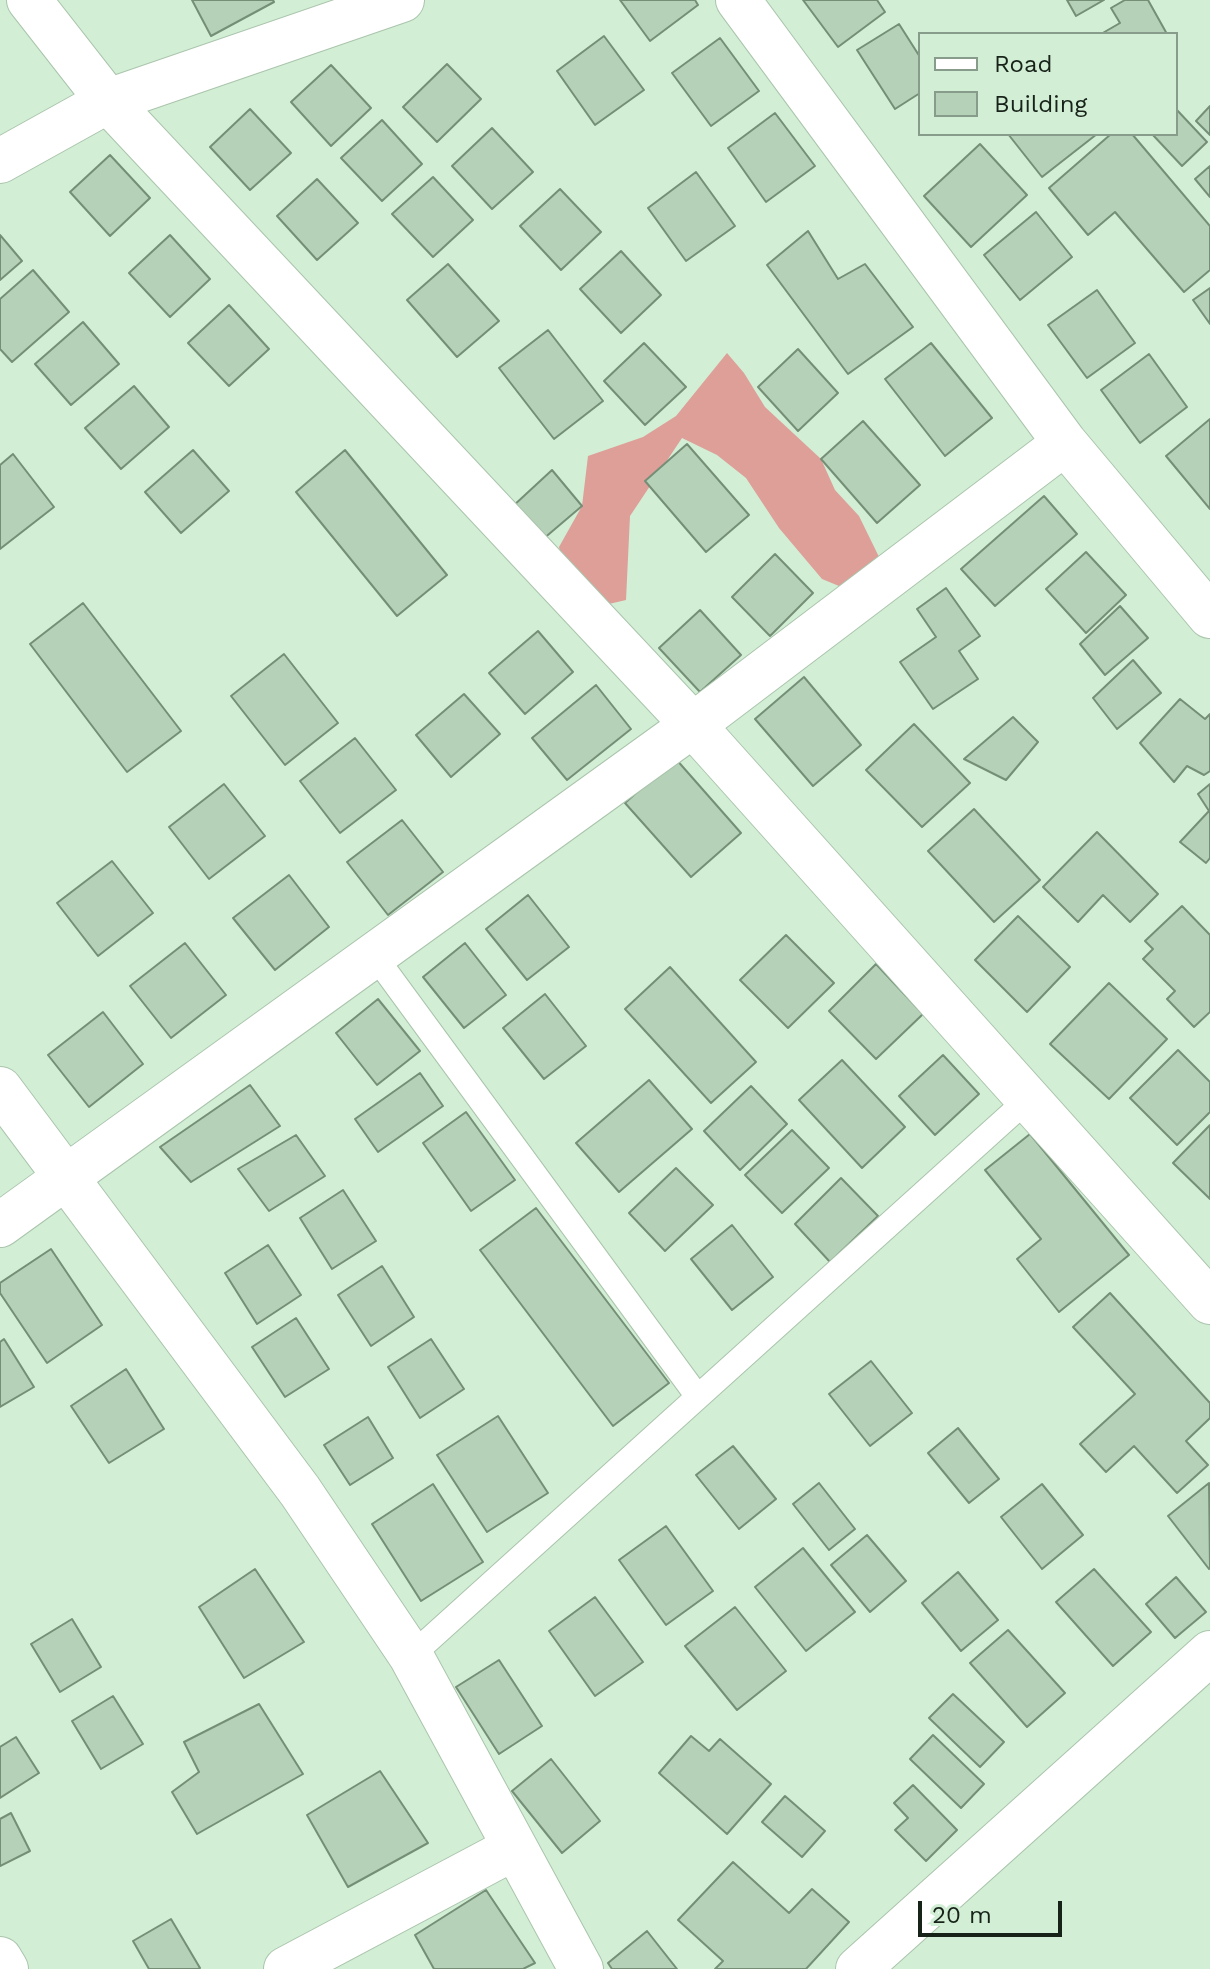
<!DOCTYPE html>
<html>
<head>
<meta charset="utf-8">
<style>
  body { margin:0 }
  #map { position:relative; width:1210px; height:1969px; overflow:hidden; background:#d2eed5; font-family:"Work Sans",sans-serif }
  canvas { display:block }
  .legend { position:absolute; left:918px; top:32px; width:260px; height:104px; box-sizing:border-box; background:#d2eed5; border:2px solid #879c8a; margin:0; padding:10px 14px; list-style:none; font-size:24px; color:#172219 }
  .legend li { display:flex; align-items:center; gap:16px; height:40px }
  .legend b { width:40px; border:2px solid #879c8a }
  .scale { position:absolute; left:918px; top:1901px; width:144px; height:36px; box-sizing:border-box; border:4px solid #172219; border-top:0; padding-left:10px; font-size:24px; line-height:28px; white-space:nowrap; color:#172219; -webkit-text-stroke:6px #d2eed5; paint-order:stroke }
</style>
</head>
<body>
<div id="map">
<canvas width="1210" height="1969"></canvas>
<ul class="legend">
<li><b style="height:10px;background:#fff"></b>Road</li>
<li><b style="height:22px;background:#b5d1b8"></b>Building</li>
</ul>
<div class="scale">20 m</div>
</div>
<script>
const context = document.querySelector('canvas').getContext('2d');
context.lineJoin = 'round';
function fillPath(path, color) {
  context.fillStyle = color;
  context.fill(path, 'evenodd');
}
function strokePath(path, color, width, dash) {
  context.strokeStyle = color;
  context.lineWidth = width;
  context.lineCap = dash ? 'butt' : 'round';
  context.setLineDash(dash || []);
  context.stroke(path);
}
const forest = new Path2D(`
  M727 353 744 373 765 407 821 459 835 490 859 516 880 559 856 593 822 579 779 528 746 478 717 455 682 438 630 516 626 600 596 607 565 572 559 547 582 506 588 456 643 437 676 416Z`);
const building = new Path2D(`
  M192 0H273L274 2 211 36Z
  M620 0H695L698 5 650 41Z
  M803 0H877L885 12 838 47Z
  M1067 0H1104L1076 16Z
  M1125 0H1148L1167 34H1101L1120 23 1111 8Z
  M899 24 920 57V93L895 109 857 50Z
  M604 36 644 90 595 125 557 71Z
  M720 38 759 91 711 126 672 73Z
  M447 64 481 99 437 142 403 107Z
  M331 65 371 108 331 146 291 102Z
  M1210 106V135L1196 121Z
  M250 109 291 153 250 190 210 147Z
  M1176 109 1207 142 1182 166 1152 134H1176Z
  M775 113 815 166 766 202 728 148Z
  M382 120 422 164 382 201 341 158Z
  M492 128 533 172 492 209 452 166Z
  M1008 134H1097L1042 177Z
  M1111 134H1132L1210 226V270L1184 292 1115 212 1088 235 1049 188Z
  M980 144 1027 195 971 247 924 196Z
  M110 155 150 198 110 236 70 192Z
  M1210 166V197L1195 179Z
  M696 172 735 226 686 261 648 208Z
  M433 177 473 220 433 257 392 214Z
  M317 179 358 223 317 260 277 216Z
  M560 189 601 232 561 270 520 226Z
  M1036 212 1072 257 1020 300 984 255Z
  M808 231 838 279 865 264 913 327 848 374 767 265Z
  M0 235 22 261 0 280Z
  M170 235 210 279 170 317 129 273Z
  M621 251 661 295 621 333 580 289Z
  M448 264 499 321 457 357 407 300Z
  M33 270 69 312 12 362 0 349V299Z
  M1210 288V324L1193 300Z
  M1097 290 1135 343 1087 378 1048 325Z
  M229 305 269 349 229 386 188 343Z
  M83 322 119 364 71 405 35 364Z
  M548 330 603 401 554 439 499 368Z
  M644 343 686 387 645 425 604 381Z
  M931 343 992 418 945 456 885 379Z
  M798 349 838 393 798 431 758 387Z
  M1149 354 1187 407 1140 443 1101 390Z
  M134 386 169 427 121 469 85 428Z
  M1210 419V509L1166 456Z
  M863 421 920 485 877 523 821 459Z
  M687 444 749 515 706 552 645 481Z
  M193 450 229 491 181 533 145 492Z
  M345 450 447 575 397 616 296 492Z
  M13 454 54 507 0 549V465Z
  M552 470 582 506 542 540 512 507Z
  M1044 496 1077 534 995 606 961 569Z
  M1086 552 1126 595 1086 633 1046 589Z
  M775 554 813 593 770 636 732 597Z
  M946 588 980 636 959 651 978 679 933 709 900 662 936 637 917 609Z
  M83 603 181 731 127 772 30 644Z
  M1120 606 1148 638 1105 675 1080 644Z
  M700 610 741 655 700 692 659 648Z
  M538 631 573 672 525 714 489 673Z
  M284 654 338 723 285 765 231 696Z
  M1133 660 1161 693 1117 729 1093 698Z
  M804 677 861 745 813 786 755 719Z
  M596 685 631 729 567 780 532 738Z
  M464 694 500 734 451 777 416 735Z
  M1180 699 1205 719 1210 714V771L1204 775 1187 766 1174 782 1140 743Z
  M1013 717 1038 742 1006 780 964 759Z
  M914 724 970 783 922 827 866 770Z
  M355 738 396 790 340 833 300 781Z
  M675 758 741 833 691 877 625 803Z
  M224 784 265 836 209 879 169 827Z
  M1210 784V858L1206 863 1180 842 1209 811 1198 794Z
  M974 809 1040 880 994 922 928 851Z
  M402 820 443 872 388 915 347 862Z
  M1097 832 1158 894 1130 922 1103 895 1078 922 1043 887Z
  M112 861 153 913 98 956 57 903Z
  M289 875 329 927 275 970 233 918Z
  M528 895 569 947 527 980 486 929Z
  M1182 906 1210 935V1012L1194 1027 1167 999 1175 991 1143 959 1153 949 1145 941Z
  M1018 916 1070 967 1027 1012 975 960Z
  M786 935 834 983 788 1028 740 980Z
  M185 943 226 995 171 1038 130 986Z
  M465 943 506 995 464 1028 423 977Z
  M876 964 923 1014 876 1059 829 1011Z
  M670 967 756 1062 711 1103 625 1009Z
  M1109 983 1167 1039 1109 1099 1050 1044Z
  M545 994 586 1046 544 1079 503 1028Z
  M378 999 420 1051 377 1085 336 1033Z
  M103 1012 143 1064 89 1107 48 1055Z
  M1178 1050 1210 1082V1112L1177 1145 1130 1098Z
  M943 1055 979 1094 935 1135 899 1096Z
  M842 1060 905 1127 862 1168 799 1100Z
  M420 1073 443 1106 378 1152 355 1119Z
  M649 1080 692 1129 619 1192 576 1143Z
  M250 1085 280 1126 191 1182 160 1147Z
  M751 1086 787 1124 740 1170 704 1131Z
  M466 1112 515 1180 471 1211 423 1143Z
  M1210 1125V1199L1173 1163Z
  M792 1130 829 1168 782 1213 745 1175Z
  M1030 1134 1129 1255 1059 1312 1017 1259 1041 1239 985 1170Z
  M296 1135 325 1176 269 1211 238 1169Z
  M676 1168 713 1205 665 1251 629 1213Z
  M841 1178 878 1216 830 1262 795 1224Z
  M343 1190 376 1241 332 1269 300 1218Z
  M536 1208 669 1383 613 1426 480 1250Z
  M732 1225 773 1277 732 1310 691 1259Z
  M268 1245 301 1295 257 1324 225 1273Z
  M51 1249 102 1325 47 1363 0 1293V1283Z
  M382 1266 414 1317 371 1346 338 1295Z
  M1110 1293 1210 1403V1418L1186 1441 1208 1465 1177 1493 1134 1446 1106 1472 1080 1444 1135 1394 1073 1327Z
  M296 1318 329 1369 285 1397 252 1347Z
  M4 1339 34 1387 0 1407V1342Z
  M431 1339 464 1389 420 1418 388 1367Z
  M871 1361 912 1413 870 1446 829 1394Z
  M126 1369 164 1429 109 1463 71 1406Z
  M498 1416 548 1493 487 1532 437 1455Z
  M368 1417 393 1458 350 1485 324 1445Z
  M958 1428 999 1479 969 1503 928 1453Z
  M733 1446 776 1499 739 1529 696 1475Z
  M819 1483 855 1529 829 1550 793 1504Z
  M1209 1483 1210 1568 1209 1569 1168 1516Z
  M433 1484 483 1562 421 1601 372 1524Z
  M1042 1484 1083 1535 1042 1569 1001 1517Z
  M666 1526 713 1591 666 1625 619 1560Z
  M867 1535 906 1581 870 1612 831 1565Z
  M803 1548 855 1612 806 1651 755 1587Z
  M255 1569 304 1642 244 1678 199 1607Z
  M1094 1569 1151 1632 1113 1666 1056 1602Z
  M958 1572 998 1620 961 1651 922 1603Z
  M1176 1577 1206 1612 1175 1638 1146 1604Z
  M595 1597 643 1662 595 1696 549 1631Z
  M735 1607 786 1671 737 1710 685 1646Z
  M72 1619 101 1667 60 1692 31 1644Z
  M1008 1630 1065 1693 1027 1727 970 1663Z
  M499 1660 542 1726 499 1754 456 1687Z
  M953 1694 1004 1742 980 1767 929 1718Z
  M113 1696 143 1744 101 1769 72 1721Z
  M259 1704 303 1774 197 1834 172 1792 199 1772 184 1742Z
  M933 1735 984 1784 961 1808 910 1759Z
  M691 1736 709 1751 720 1739 771 1784 727 1834 659 1773Z
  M16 1737 39 1773 0 1798V1747Z
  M551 1759 600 1821 562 1853 512 1791Z
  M380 1771 428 1843 348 1887 307 1815Z
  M913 1785 957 1830 926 1861 895 1830 908 1818 894 1803Z
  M785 1796 825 1831 802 1857 762 1822Z
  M11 1813 30 1851 0 1866V1819Z
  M733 1862 789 1913 812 1889 849 1922 806 1969H715L723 1961 678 1920Z
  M486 1890 535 1963 523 1969H434L415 1935Z
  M171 1919 200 1968 198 1969H149L133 1941Z
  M647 1931 677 1969H612L608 1963Z`);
const lane = new Path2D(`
  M374 955 698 1397
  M411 1656 1028 1099`);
const street = new Path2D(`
  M29 0 108 101 693 725 1210 1302
  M738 0 1065 443 1210 616
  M0 161 108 101 402 0
  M0 1089 300 1491 411 1656 581 1969
  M0 1225 693 725 1065 443
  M0 1959 6 1969
  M286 1969 514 1848
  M858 1969 1210 1653`);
fillPath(forest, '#dd9f97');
fillPath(building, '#b5d1b8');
strokePath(building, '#758f77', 2);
strokePath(lane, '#aac5ac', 26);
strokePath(street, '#aac5ac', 46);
strokePath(lane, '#fff', 24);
strokePath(street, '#fff', 44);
</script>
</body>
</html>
